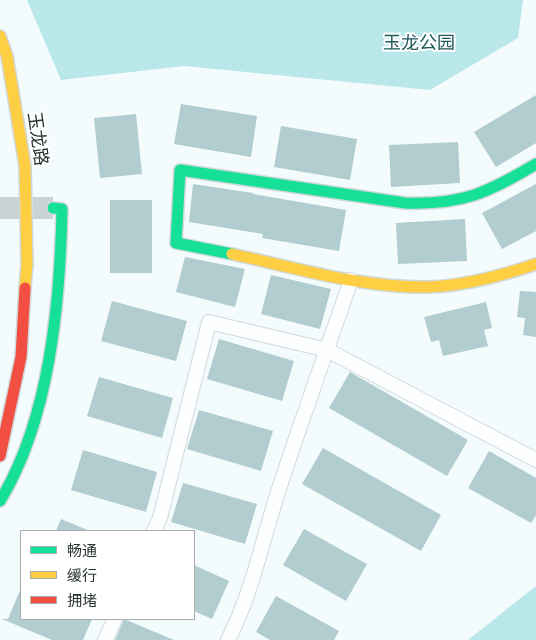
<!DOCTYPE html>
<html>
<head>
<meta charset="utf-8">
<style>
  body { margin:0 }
  #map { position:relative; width:536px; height:640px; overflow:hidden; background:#f4fbfc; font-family:"Open Sans","Noto Sans SC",sans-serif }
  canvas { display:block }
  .legend { position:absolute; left:20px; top:530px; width:175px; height:90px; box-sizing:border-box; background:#fff; border:1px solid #a9adad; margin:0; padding:6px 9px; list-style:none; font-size:15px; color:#293232 }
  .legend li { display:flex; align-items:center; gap:10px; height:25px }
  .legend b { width:25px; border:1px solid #a9adad }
</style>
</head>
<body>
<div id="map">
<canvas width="536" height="640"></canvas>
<ul class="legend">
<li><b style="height:6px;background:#16e098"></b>畅通</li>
<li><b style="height:6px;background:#ffcf43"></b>缓行</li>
<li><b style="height:6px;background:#f24e42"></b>拥堵</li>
</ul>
</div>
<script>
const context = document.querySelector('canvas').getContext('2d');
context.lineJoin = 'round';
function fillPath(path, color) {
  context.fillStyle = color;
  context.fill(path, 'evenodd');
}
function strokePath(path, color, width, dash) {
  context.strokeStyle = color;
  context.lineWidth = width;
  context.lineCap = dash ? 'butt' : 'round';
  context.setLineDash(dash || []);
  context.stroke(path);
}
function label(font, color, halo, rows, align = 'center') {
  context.font = font + ' "Open Sans","Noto Sans SC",sans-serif';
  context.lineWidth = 4;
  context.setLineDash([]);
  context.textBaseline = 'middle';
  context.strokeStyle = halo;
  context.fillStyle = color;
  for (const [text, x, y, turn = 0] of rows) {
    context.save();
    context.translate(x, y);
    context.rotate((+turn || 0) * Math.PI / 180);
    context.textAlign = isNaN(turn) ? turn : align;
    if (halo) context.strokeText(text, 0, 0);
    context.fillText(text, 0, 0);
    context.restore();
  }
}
const green = new Path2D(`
  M27 0H523L518 38 430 90 184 66 61 80Z
  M536 586V640H468Z`);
const building = new Path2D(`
  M536 95V143L496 167 474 132Z
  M181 104 257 116 251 157 174 144Z
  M136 114 142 174 100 178 94 118Z
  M281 126 357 139 350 180 274 167Z
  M458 142 460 183 391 187 389 145Z
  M193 184 253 193V194L346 210 339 251 262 238 263 234 189 222Z
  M536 184V231L502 249 482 213Z
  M110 200H152V273H110Z
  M465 219 467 261 398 264 396 223Z
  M185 257 245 269 235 307 176 292Z
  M271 275 331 289 320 329 261 314Z
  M520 291 536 292V337L523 335 525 318 517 317Z
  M112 301 187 321 176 361 101 341Z
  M486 302 492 328 484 330 488 346 443 356 439 340 431 342 424 317Z
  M219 339 294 361 282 401 207 379Z
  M350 372 468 440 447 476 329 408Z
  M99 377 173 398 162 438 87 416Z
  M199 410 273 431 261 471 187 449Z
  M323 448 441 515 421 551 302 484Z
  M83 450 157 472 146 512 71 490Z
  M489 451 536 478V515L531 523 468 488Z
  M183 483 257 504 245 544 171 522Z
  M61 519 90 531H56Z
  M304 529 367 564 346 601 283 565Z
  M194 565 229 581 212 619 194 611Z
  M21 588V619H92L83 640H52L2 619H8Z
  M276 596 339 631 334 640H270L256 632Z
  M124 619 174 640H115Z`);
const primaryTunnel = new Path2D(`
  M0 208H53`);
const street = new Path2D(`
  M154 531 160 518 209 322 327 350 536 460
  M105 640 115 619
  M228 640C252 593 262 542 278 492 301 421 327 350 351 280`);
const fast = new Path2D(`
  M232 254 176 243 180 170 405 203C463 205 487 193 536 164
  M0 501C50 419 60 303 62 209L53 208`);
const slow = new Path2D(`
  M0 36 7 56 25 166 27 264 25 288
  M232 254C296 268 362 288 428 287 465 286 501 276 536 264`);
const jam = new Path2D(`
  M0 456 21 357 25 288`);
const parkNames = [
  ["玉龙公园",419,44]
];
const streetNames = [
  ["玉龙路",37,139,82]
];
fillPath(green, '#b9e7ea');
fillPath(building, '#b1cdcf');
strokePath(primaryTunnel, '#cbd3d4', 22, [22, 11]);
strokePath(street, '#d1d8d9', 16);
strokePath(fast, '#d1d8d9', 14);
strokePath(slow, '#d1d8d9', 14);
strokePath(jam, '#d1d8d9', 14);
strokePath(street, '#fdfeff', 14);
strokePath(fast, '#16e098', 11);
strokePath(slow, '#ffcf43', 11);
strokePath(jam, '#f24e42', 11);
label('18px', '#21585c', '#fff', parkNames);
label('18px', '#293232', '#fff', streetNames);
</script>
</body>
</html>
